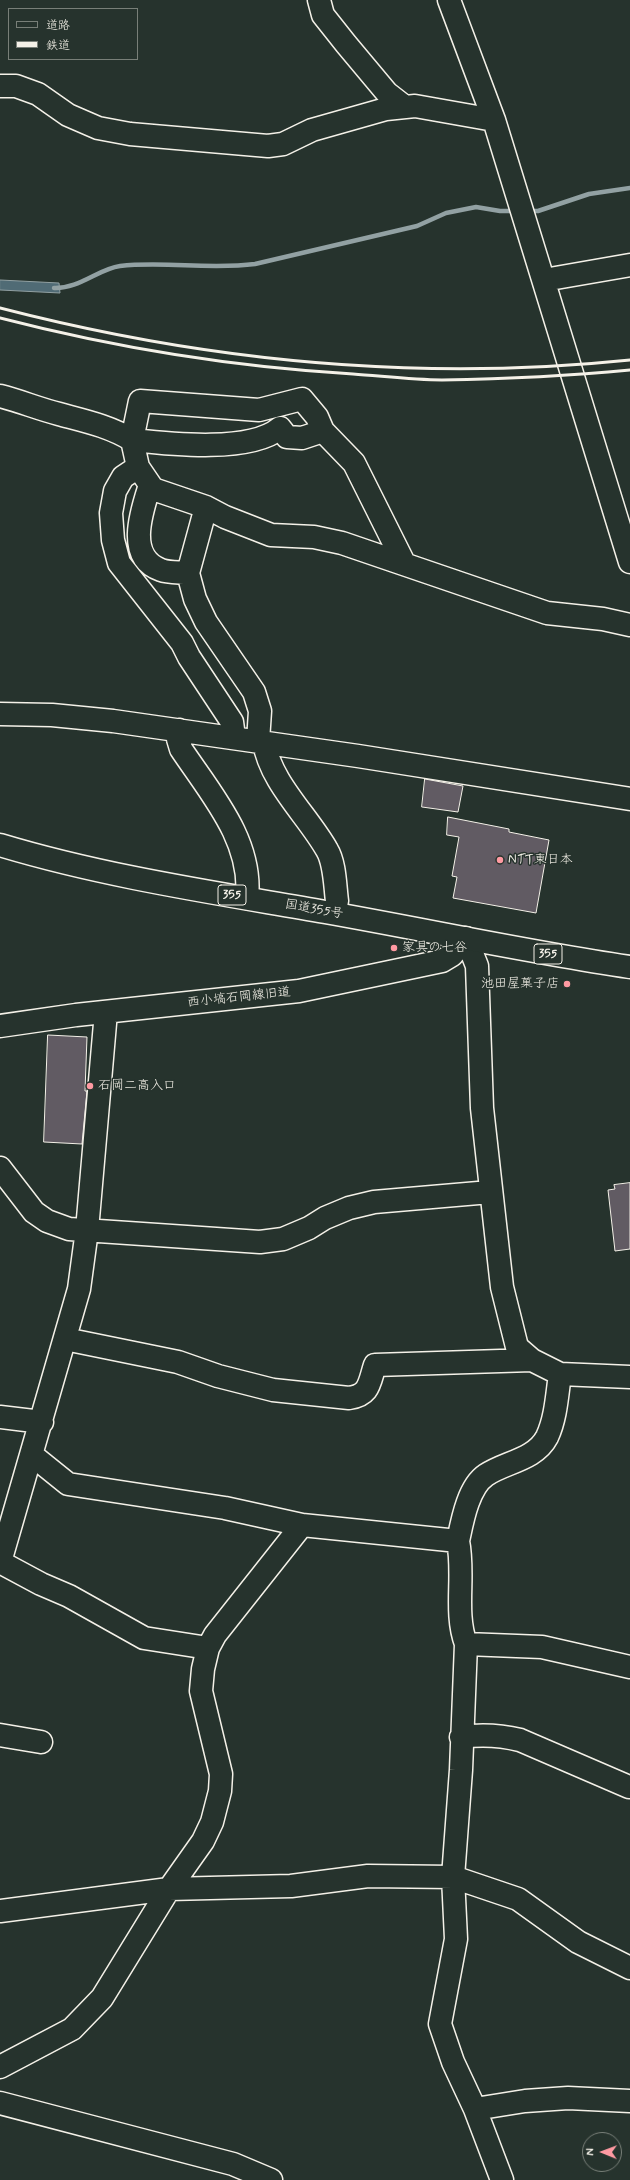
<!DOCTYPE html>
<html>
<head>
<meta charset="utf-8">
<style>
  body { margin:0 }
  #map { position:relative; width:630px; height:2180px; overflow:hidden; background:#26332d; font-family:Mynerve,"Klee One",sans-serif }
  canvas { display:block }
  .legend { position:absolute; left:8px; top:8px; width:130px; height:52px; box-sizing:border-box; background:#26332d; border:1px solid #787f78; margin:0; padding:5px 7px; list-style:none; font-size:12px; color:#f4f1e8 }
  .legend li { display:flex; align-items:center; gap:8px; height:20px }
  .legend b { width:20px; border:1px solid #787f78 }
  .north { position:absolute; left:582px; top:2132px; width:40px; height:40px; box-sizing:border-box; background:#26332d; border:1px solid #787f78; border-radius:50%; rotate:271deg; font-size:11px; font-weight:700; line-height:16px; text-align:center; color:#f4f1e8 }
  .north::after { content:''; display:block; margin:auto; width:14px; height:18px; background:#ff9aa2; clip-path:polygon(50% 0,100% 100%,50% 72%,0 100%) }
</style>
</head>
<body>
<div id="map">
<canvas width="630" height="2180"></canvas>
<ul class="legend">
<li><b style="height:5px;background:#26332d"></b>道路</li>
<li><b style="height:5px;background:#f4f1e8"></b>鉄道</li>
</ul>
<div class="north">N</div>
</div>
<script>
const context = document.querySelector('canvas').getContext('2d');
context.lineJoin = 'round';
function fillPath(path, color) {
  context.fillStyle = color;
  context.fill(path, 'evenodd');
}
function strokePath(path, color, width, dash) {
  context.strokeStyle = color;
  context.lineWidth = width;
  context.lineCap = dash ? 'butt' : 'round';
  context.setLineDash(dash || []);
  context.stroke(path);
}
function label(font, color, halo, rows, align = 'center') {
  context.font = font + ' Mynerve,"Klee One",sans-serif';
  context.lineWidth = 3;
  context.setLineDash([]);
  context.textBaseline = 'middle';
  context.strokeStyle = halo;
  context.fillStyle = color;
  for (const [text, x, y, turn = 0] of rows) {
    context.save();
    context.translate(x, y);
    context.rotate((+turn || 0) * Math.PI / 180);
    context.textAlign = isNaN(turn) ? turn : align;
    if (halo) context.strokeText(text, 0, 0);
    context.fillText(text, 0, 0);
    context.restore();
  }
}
const water = new Path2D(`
  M0 280 59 283 60 293 0 290Z`);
const stream = new Path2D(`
  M529 211H538L589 194 630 188
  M54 288C79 289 98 269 120 266 165 261 210 270 255 264L417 226 446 213 476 207 500 211H516`);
const building = new Path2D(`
  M425 779 463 786 458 812 422 807Z
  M448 817 509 829V832L549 840 536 913 453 898 457 877 452 876 459 837 447 835Z
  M48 1035 87 1037 85 1091H87L82 1144 44 1142Z
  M630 1183V1249L615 1251 608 1190 615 1189 614 1185Z`);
const minor = new Path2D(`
  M319 0 323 15 346 44 387 93 405 107
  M449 0 494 120 630 562
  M0 86H16L38 94 68 115 98 128 130 134 268 146 283 144 312 130 386 109 415 106 494 120
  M544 280 630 265
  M0 396C20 401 39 409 59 414 85 421 109 426 132 440L138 467 153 489 206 507 225 517 271 535 314 537 342 543 547 613 603 619 630 625
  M323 431 302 438 287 437 280 428C250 453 170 444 132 440L140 401 259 410 302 399 317 417 323 431 354 463 404 563
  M138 467 123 477 115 491 111 513 113 540 119 563 182 643 189 657 232 722 234 737
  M150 485C142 510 125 557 161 570 169 573 180 572 188 573
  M206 507 188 573 195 599 206 622 254 692 260 711 258 741
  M0 714 52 715 113 721 358 756 630 799
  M179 730 178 739 181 749C211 794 253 841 247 898
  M264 742C270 782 308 816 327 850 335 863 335 886 337 901
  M0 1026 76 1015 299 991 442 961 452 955 466 938 477 966 482 1108 502 1287 517 1347 532 1360
  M0 1168 34 1212 47 1221 69 1229 260 1242 283 1239 309 1228 325 1218 349 1208 374 1202 490 1192
  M65 1339 178 1362 218 1376 273 1390 349 1398C370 1395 369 1383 375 1365L532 1360 560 1374 630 1377
  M0 1417 42 1422
  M32 1455 68 1484 225 1508 302 1525
  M458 1541C465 1575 454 1612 466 1644L461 1770 453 1877 456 1939 440 2024 453 2062 475 2109 502 2180
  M0 1562 79 1289 87 1230 106 1012
  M0 1562 41 1584 69 1596 144 1638 208 1648
  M466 1644 542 1647 630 1667
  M0 1735 41 1742
  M461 1737C482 1734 500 1735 520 1740L629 1787
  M0 1911 169 1889 291 1886 368 1876 453 1877 518 1899 578 1942 630 1968
  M0 2067 72 2029 102 1998 169 1889 203 1841 212 1822 220 1791 221 1774 201 1691 203 1669 208 1648 215 1635 302 1525 458 1541C462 1522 468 1487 486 1475 505 1462 535 1460 547 1437 556 1418 557 1395 560 1374
  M0 2103 233 2164 271 2180
  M475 2109 525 2101 568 2098 630 2101`);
const highway = new Path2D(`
  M0 845C106 877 217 893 325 912 427 930 528 952 630 967`);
const rail = new Path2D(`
  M0 308C205 361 419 382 630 360
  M0 318C116 348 233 367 353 374 382 376 412 380 442 380 505 379 568 376 630 370`);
const markers = [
  [500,860,4,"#ff9aa2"],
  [394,948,4,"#ff9aa2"],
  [567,984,4,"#ff9aa2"],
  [90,1086,4,"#ff9aa2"]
];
const shields = [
  [232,895,28],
  [548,954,28]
];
const shieldNames = [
  ["355",232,895],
  ["355",548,954]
];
const poiNames = [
  ["NTT東日本",508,860],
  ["家具の七谷",402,948],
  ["池田屋菓子店",559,984,"right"],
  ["石岡二高入口",98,1086]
];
const streetNames = [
  ["国道355号",314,910,10],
  ["西小塙石岡線旧道",239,998,-6]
];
fillPath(water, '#506b75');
strokePath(water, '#92a1a3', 1);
strokePath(stream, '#92a1a3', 4.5);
fillPath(building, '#615b63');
strokePath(building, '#f4f1e8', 1);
strokePath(minor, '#f4f1e8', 25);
strokePath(highway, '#f4f1e8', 25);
strokePath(minor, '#26332d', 22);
strokePath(highway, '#26332d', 22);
strokePath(rail, '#f4f1e8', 3);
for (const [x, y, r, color] of markers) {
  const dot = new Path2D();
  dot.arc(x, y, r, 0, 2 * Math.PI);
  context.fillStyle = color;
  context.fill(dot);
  strokePath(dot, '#26332d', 1.5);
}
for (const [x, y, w] of shields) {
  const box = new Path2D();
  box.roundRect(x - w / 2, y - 10, w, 20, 3);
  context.fillStyle = '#26332d';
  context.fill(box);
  strokePath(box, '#f4f1e8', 1);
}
label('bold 12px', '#f4f1e8', null, shieldNames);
label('13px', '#f4f1e8', '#26332d', poiNames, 'left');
label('13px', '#f4f1e8', '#26332d', streetNames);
</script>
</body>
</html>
